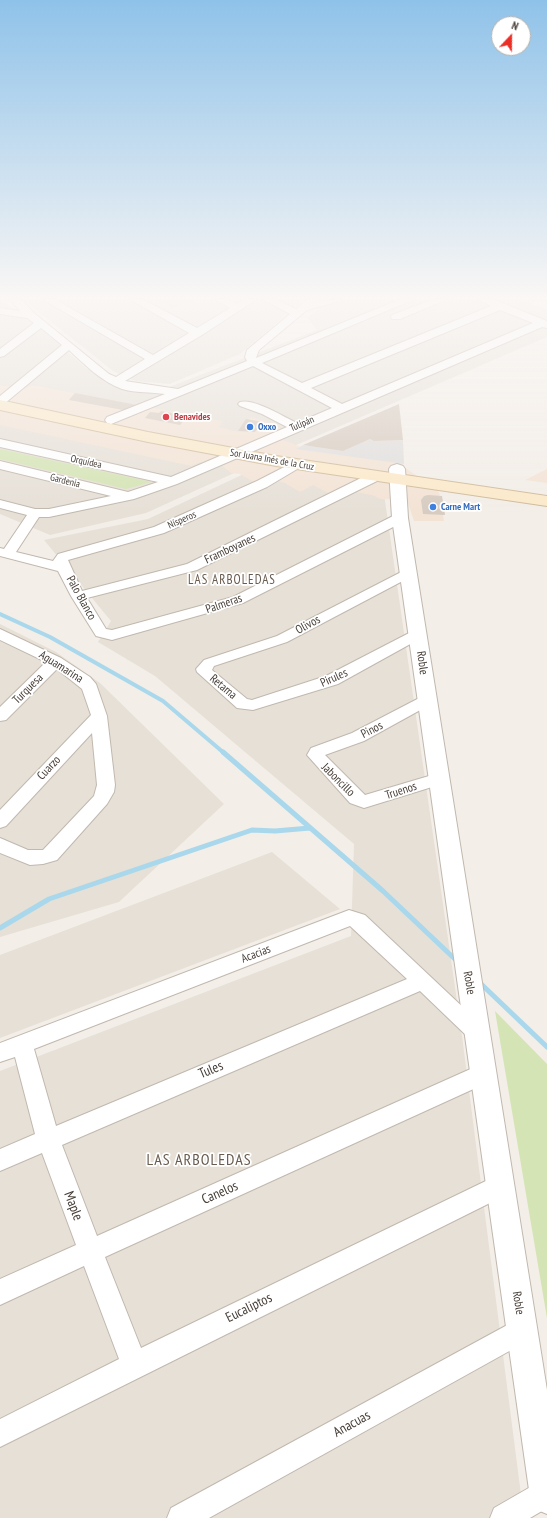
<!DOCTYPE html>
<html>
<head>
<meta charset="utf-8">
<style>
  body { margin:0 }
  #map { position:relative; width:547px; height:1518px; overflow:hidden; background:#f3eee8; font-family:"PT Sans Narrow",sans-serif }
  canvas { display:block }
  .north { position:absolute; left:491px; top:16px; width:40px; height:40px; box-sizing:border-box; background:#fff; border:1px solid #b5b2af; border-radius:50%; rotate:22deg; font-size:11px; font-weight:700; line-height:16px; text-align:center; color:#463e37 }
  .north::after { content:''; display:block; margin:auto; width:14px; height:18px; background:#ea2f27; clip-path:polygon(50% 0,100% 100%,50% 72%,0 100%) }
</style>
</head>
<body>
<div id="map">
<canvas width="547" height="1518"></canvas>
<div class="north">N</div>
</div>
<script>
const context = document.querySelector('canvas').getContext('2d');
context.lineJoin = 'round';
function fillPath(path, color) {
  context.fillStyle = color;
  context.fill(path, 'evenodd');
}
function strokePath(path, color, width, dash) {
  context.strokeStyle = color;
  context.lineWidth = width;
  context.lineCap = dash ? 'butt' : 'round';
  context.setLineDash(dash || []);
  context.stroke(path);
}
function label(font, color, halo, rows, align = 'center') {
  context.font = font + ' "PT Sans Narrow",sans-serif';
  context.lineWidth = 3.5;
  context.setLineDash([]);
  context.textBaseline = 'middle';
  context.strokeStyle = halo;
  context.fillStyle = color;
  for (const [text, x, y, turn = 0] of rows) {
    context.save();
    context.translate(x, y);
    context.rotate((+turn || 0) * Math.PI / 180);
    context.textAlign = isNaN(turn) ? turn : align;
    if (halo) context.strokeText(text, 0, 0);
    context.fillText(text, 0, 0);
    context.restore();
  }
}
const residential = new Path2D(`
  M0 299 53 339 86 368 135 384 169 387 317 330 307 318 329 299H520L547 310V337L294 446 146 513 50 535 0 514Z
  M22 299H305L240 354 170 384 135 381 113 371Z
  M248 472 384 494 462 1036 524 1518H0V1071L351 936 354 844 155 676 98 642 111 621 44 540 148 519Z
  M0 624 56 652 100 683 224 804 119 902 0 937Z
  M272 852 340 909 0 1038V955Z`);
const commercial = new Path2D(`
  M0 385 24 389 32 385 222 421 219 427 238 432 250 417 266 421 290 434 283 440 304 448 395 408 403 466 439 492 444 521H414L407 500 381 499 372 495 339 489 330 494 313 485 300 492 285 483 267 478 254 482 240 474 231 473 222 466 201 462 191 466 0 425Z
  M547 469V483L525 480Z`);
const green = new Path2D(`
  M0 449 152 482 126 489 0 459Z
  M495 1011 547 1064V1318Z`);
const parking = new Path2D(`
  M370 439 374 441 403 440 404 464 296 449 303 445 343 451Z`);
const streamFar1 = new Path2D(`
  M0 614 50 637 163 701 224 753`);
const stream = new Path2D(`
  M223 752 383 891 458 962
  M0 928 49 899 252 830 275 831 310 828
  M479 982 547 1047`);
const building = new Path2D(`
  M156 299H192L195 300 173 308Z
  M75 393 137 405 123 410 69 400Z
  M399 404 403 440 374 441 370 439 343 451 303 445Z
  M161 411 187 416 180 425 145 418 150 412 159 413Z
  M246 419 263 422 255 432 238 431Z
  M428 495 442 496 445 515 423 514 421 500 424 496Z`);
const minor = new Path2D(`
  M10 299H21L34 313 109 374 116 377 145 359 42 299H54L153 355 189 333 129 299H142L197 328 230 308 215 299H228L237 304 245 299H257L202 335 125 381 178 389 247 361 245 357 247 350 290 314 262 299H275L296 309 308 299H319L318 301 341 299 340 301 307 310 259 350 256 358 401 299H415L262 363 302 383 491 306 478 299H492L547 321V328L542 327 177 484 134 499 49 517H39L16 552 53 561 58 554 154 527 257 481 294 462 298 461 304 465 267 487 164 533 68 560 82 591 187 564 367 475H377L378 478 377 481 197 570 87 598 106 629 112 630 233 597 395 515H405L407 518 405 521 243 603 112 640 96 636 71 596 58 571 0 556V548L4 549 27 515 0 508V500L35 509H49L111 496 0 469V461L128 492 158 482 0 447V439L171 477 287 427 262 414 240 406 238 404 240 402C254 398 284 417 297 423L332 408 253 366 111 424 107 423 105 420 107 417 165 394C151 392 135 393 122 389 101 381 85 365 69 350L4 404 0 405V396L62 345 41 328 4 356 0 357V349L34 323 27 318 0 314V308L20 311ZM500 310 533 323 342 404 311 388Z
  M434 299H448L400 319H392L391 317 392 315Z
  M409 568 414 569 416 572 414 575 287 642 214 666 212 670 247 699 252 700 326 676 413 631H423L426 634 423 637 338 684 253 710 237 708 197 672 196 669 204 660 277 636Z
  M0 629 61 658 90 677 96 684 107 716 115 785 114 792 107 804 57 860 43 864 30 865 0 853V838L28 850H43L94 796 97 785 92 733 6 826 0 828V810L91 715 82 689 57 669 6 720 0 721V707L46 662 0 640Z
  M427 694 433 695 435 699 433 703 364 741 325 755 365 795 439 773 445 775 448 779 445 783 364 808 350 803 307 755 311 748 352 733Z
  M349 910 365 915 484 1027 488 1033 484 1039 477 1042 470 1039 420 991 62 1145 97 1236 475 1067 483 1064 491 1067 494 1074 491 1081 105 1257 141 1348 492 1178 500 1175 508 1178 512 1186 508 1194 0 1447V1419L119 1359 84 1266 0 1305V1279L76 1245 42 1153 0 1171V1149L35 1134 15 1057 0 1062V1043ZM350 926 407 979 56 1126 34 1049Z
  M522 1317 531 1321 535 1330 531 1339 209 1518H167L171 1508Z
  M546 1478 547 1508 530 1518H490L494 1508Z`);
const tertiary = new Path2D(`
  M397 464 403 466 405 469 408 518 547 1390V1514L535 1509 530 1497 392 518 389 469 391 466Z`);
const secondary = new Path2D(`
  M0 400 148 432 276 456 547 496V506L276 466 148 442 0 410Z`);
const markers = [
  [166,417,4,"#e0444e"],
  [250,427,4,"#3f7fe0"],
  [433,507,4,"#3f7fe0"]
];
const farHealthnames = [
  ["Benavides",174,417]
];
const farStreetnames = [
  ["Tulipán",302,424,-23],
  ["Sor Juana Inés de la Cruz",272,460,10],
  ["Orquídea",86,462,12],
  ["Gardenia",65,481,14],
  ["Nísperos",182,520,-24]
];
const farShopnames = [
  ["Oxxo",258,427],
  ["Carne Mart",441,507]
];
const streetNames = [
  ["Framboyanes",230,549,-25],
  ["Palo Blanco",81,598,61],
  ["Palmeras",224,604,-19],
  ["Olivos",308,625,-29],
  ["Roble",422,663,82],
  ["Aguamarina",61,667,32],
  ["Pirules",334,678,-24],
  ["Retama",223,687,40],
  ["Turquesa",28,689,-45],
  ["Pinos",372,730,-27],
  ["Cuarzo",49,768,-47],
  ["Jaboncillo",338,780,45],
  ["Truenos",401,791,-18],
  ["Acacias",256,954,-21],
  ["Roble",469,983,80],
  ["Roble",518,1303,81]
];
const neighbourhoodNames = [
  ["LAS ARBOLEDAS",232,580]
];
const nearStreetnames = [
  ["Tules",211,1070,-23],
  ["Canelos",220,1193,-24],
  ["Maple",73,1206,69],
  ["Eucaliptos",249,1308,-26],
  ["Anacuas",352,1424,-29]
];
const nearNeighbourhoodnames = [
  ["LAS ARBOLEDAS",199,1160]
];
fillPath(residential, '#e6e0d7');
fillPath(commercial, '#f3e3d5');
fillPath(green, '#d4e4b4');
fillPath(parking, '#e1dfdd');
strokePath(streamFar1, '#a9d7eb', 4);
strokePath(stream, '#a9d7eb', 5);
fillPath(building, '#d7ccc1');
strokePath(minor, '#c1b8ae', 2);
strokePath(tertiary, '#c1b8ae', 2);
strokePath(secondary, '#cfbb9b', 2);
fillPath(minor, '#fff');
fillPath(tertiary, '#fff');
fillPath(secondary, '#fbe9ca');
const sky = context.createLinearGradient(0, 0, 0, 512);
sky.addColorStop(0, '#8fc2e9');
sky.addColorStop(0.58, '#faf7f5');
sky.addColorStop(1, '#faf7f500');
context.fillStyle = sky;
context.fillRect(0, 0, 547, 512);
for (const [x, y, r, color] of markers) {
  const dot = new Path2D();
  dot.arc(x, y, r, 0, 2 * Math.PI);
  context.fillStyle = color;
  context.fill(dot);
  strokePath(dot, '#fff', 1.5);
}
label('bold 10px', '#be3a42', '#fff', farHealthnames, 'left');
label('10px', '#463e37', '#fff', farStreetnames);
label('bold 10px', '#366cbe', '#fff', farShopnames, 'left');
label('12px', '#463e37', '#fff', streetNames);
context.letterSpacing = '1px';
label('13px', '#685b4f', '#fff', neighbourhoodNames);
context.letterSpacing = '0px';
label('14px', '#463e37', '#fff', nearStreetnames);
context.letterSpacing = '1px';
label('16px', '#685b4f', '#fff', nearNeighbourhoodnames);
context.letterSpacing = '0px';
</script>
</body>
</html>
